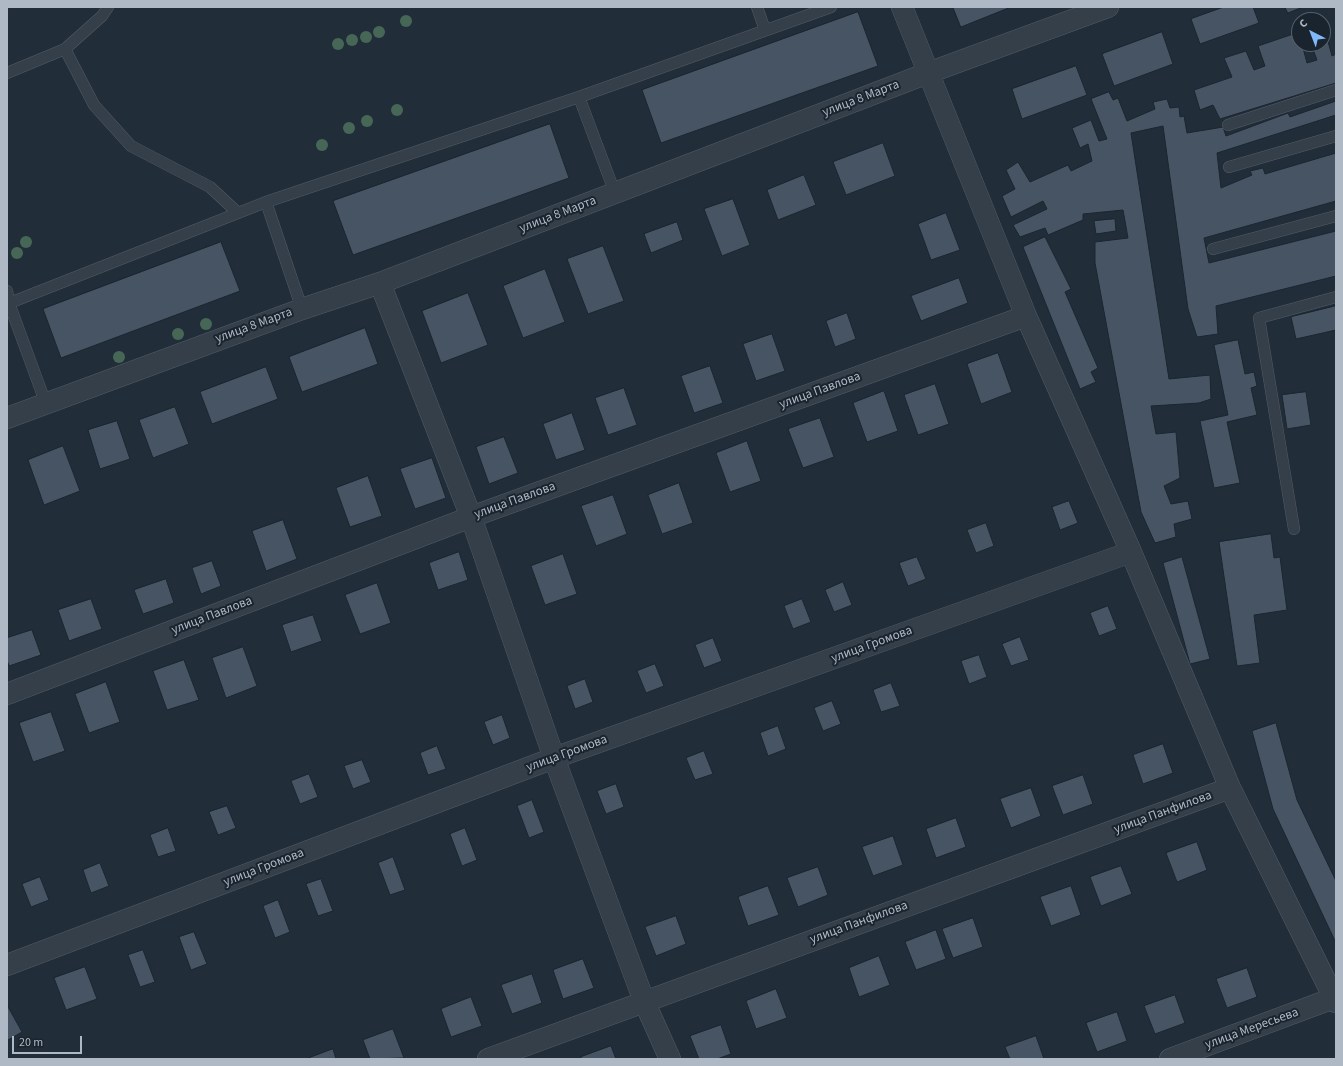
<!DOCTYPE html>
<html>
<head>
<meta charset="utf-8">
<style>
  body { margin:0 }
  #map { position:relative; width:1343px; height:1066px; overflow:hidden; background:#212d39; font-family:"Source Sans 3",sans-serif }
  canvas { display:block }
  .frame { position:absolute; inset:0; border:8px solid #afb9c6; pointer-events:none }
  .north { position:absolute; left:1291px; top:12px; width:40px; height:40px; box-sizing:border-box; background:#1a242e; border:1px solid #56606b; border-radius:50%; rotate:318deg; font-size:11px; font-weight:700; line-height:16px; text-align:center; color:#afb9c6 }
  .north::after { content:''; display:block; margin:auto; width:14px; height:18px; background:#81b8f9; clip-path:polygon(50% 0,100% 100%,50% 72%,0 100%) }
  .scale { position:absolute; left:12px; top:1036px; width:70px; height:18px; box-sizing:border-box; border:2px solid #afb9c6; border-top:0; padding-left:5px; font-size:12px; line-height:14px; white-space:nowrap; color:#afb9c6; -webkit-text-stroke:3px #1a242e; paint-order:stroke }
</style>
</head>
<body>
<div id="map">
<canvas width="1343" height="1066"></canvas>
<div class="frame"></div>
<div class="north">С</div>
<div class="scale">20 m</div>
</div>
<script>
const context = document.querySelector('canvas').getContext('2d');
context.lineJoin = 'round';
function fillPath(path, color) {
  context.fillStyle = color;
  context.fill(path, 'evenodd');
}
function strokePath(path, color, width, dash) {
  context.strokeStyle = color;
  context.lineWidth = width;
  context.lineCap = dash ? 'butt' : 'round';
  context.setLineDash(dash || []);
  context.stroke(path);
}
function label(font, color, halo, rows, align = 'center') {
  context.font = font + ' "Source Sans 3",sans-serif';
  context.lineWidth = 4;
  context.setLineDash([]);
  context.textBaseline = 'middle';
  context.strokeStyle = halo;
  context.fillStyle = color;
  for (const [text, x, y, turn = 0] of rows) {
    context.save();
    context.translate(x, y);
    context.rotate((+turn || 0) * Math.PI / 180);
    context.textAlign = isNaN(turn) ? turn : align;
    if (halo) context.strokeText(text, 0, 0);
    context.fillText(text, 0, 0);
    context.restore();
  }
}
const building = new Path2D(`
  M953 7H1011L961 27Z
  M1224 7H1253L1259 23 1200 44 1191 19Z
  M1285 7H1303L1288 13Z
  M858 12 878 66 661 143 642 90Z
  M1323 23 1332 56 1336 54V83L1220 119 1213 105 1200 110 1194 90 1232 77 1224 58 1246 51 1254 70 1265 66 1258 46 1299 32V44H1302L1307 63 1317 60 1311 44H1323Z
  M1162 32 1173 64 1114 86 1102 54Z
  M1076 66 1087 95 1022 119 1012 89Z
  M1109 92 1113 100 1118 98 1127 121 1155 109 1153 102 1167 99 1170 108 1179 107 1180 117 1184 116 1187 133 1223 127 1226 136 1288 113 1290 117 1336 101V115L1217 153 1221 188 1252 175 1250 171 1263 168 1265 174 1336 153V201L1204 238 1209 263 1336 231V276L1216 306 1218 334 1197 337 1188 309 1163 126 1131 133 1169 379 1210 375 1211 399 1199 403 1151 406 1156 434 1176 432 1180 478 1164 486 1171 504 1188 501 1192 519 1174 524 1176 537 1155 543 1141 512 1095 263V242L1128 238 1123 210 1083 214V220L1048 235 1045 228 1020 237 1013 225 1047 209 1043 201 1011 217 1002 196 1015 189 1006 170 1018 162 1030 182 1068 165 1071 171 1092 161 1088 144 1080 148 1072 128 1091 120 1099 141 1107 139 1091 99Z
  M550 124 569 178 353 255 333 201Z
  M883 143 895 176 846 195 833 162Z
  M804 175 816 205 778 220 767 190Z
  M733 199 750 245 722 256 704 209Z
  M946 213 960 250 931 260 918 224Z
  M1115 219 1116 231 1096 234 1094 221Z
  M677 222 683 240 651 253 644 234Z
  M1045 237 1071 289 1065 292 1098 368 1091 372 1096 382 1080 389 1023 247Z
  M221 242 240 291 61 358 43 309Z
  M603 246 624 301 588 314 567 259Z
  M545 269 565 322 523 338 503 286Z
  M959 278 968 303 921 321 911 296Z
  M468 293 488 345 441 363 422 311Z
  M1336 306V330L1296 339 1291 317Z
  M847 313 856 339 835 347 826 321Z
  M365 328 378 364 302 392 289 357Z
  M772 334 785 371 756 381 743 344Z
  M1238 340 1245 374 1254 372 1257 386 1251 388 1257 415 1227 422 1240 483 1214 488 1200 421 1228 415 1214 345Z
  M998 353 1012 392 981 404 967 364Z
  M710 366 723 403 694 413 681 376Z
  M266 367 278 399 212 424 200 392Z
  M935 384 949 424 918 435 904 395Z
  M624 388 637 425 608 435 595 398Z
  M884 391 898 431 867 442 853 403Z
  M1306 392 1311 425 1287 429 1282 395Z
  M175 407 189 444 153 458 139 420Z
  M572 413 585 450 556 460 543 424Z
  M820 418 834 457 803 468 788 429Z
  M117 421 130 459 100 469 88 430Z
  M504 437 518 473 489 484 476 447Z
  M747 441 761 481 730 492 716 453Z
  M63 446 80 491 44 505 28 460Z
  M432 458 446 498 415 509 400 469Z
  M368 476 382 516 350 527 336 488Z
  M679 483 693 523 662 534 648 495Z
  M613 495 627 534 596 546 581 506Z
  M1069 501 1078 523 1060 530 1052 507Z
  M283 520 297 559 266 571 252 531Z
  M986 523 994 546 976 553 967 530Z
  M1271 534 1274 558 1280 557 1287 610 1254 615 1260 663 1237 666 1219 542Z
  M459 552 468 580 438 590 429 563Z
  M563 554 577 594 545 605 531 566Z
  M917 557 926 579 908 586 899 563Z
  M1182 557 1210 659 1190 664 1163 563Z
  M212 561 221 586 201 594 192 568Z
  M166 579 174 603 143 614 134 590Z
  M843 582 852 605 834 612 825 590Z
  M377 583 391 623 360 634 345 595Z
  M91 599 102 629 69 641 58 610Z
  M802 599 811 622 793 629 784 606Z
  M1108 606 1117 629 1099 636 1090 613Z
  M313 615 322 641 291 652 282 625Z
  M32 630 41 655 9 666 7 660V638Z
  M1020 637 1029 660 1011 666 1002 644Z
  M713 638 722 661 704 668 695 645Z
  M243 647 257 686 226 698 212 658Z
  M979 655 987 677 969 684 961 661Z
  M184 660 199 700 167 710 153 671Z
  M655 664 664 686 646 693 637 671Z
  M585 679 593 702 575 709 567 686Z
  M106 682 120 722 89 733 75 694Z
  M891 683 900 706 881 712 873 690Z
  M832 701 841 724 823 731 814 708Z
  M51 712 65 751 33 762 19 723Z
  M502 715 510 738 493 745 484 722Z
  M1276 723 1297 800 1336 881V943L1273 809 1252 731Z
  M778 726 786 749 768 756 760 733Z
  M1163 744 1173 773 1143 784 1133 755Z
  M437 746 446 769 428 775 420 753Z
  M704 751 713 774 695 780 686 758Z
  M362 760 371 782 353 789 344 766Z
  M309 774 318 797 300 804 291 781Z
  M1083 775 1093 804 1063 815 1052 786Z
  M616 784 624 807 606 814 597 791Z
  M1031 788 1041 816 1011 828 1000 799Z
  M532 800 544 832 529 838 517 806Z
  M227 806 236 828 218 835 209 812Z
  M956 818 966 847 936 858 926 829Z
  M168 828 176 851 158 857 150 835Z
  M465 828 477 860 462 866 450 834Z
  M893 836 903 865 873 876 862 847Z
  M1197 842 1207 870 1177 882 1166 853Z
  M393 857 405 890 390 895 378 863Z
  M100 863 109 886 91 893 83 870Z
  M1121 866 1132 894 1101 906 1090 877Z
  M818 867 828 895 798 907 787 878Z
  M40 877 49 900 31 907 22 884Z
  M321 879 333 911 318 916 306 884Z
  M768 886 779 915 748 926 738 897Z
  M1071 886 1081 915 1051 926 1040 897Z
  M278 900 290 932 275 938 263 906Z
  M676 916 686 944 656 956 645 927Z
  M973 918 983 947 953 958 942 929Z
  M936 930 946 959 916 970 905 942Z
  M194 932 207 964 191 970 179 937Z
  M143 950 155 982 140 987 128 955Z
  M879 956 890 985 859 997 849 968Z
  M583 959 594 988 563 999 553 970Z
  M85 967 97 999 66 1010 54 978Z
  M1247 968 1257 997 1227 1008 1216 979Z
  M532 974 542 1003 512 1014 501 985Z
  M776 989 787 1018 756 1029 746 1001Z
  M1175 995 1185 1023 1155 1034 1144 1006Z
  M471 997 482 1026 451 1037 441 1009Z
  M7 1005 22 1032 8 1040 7 1039Z
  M1117 1012 1127 1041 1097 1052 1086 1023Z
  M721 1025 731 1054 717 1059H699L690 1036Z
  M393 1029 404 1058 370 1059 363 1040Z
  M1036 1036 1044 1059H1010L1005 1047Z
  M611 1046 616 1059H581V1057Z
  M333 1049 336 1059H306Z`);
const service = new Path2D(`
  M757 7 765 30
  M65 49 94 105 131 146 210 187 238 213
  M7 73 65 49 102 16 108 7
  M579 97 615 193
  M1228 125 1336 90
  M1229 167 1336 136
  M266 202 302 309
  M1213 249 1336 216
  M7 291 9 303 46 404
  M7 304 266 202 579 97 831 7
  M1294 529 1259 318 1336 297`);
const minor = new Path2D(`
  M902 7 1026 316 1131 552 1230 788 1336 1002
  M380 283 471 517 554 758 644 1001 670 1059
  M7 418 302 309 380 283 928 73 1108 7
  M7 694 471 517 1026 316
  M7 965 554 758 1131 552
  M488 1059 1230 788
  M1170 1059 1334 998`);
const trees = [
  [406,21],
  [379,32],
  [366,37],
  [352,40],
  [338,44],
  [397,110],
  [367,121],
  [349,128],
  [322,145],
  [26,242],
  [17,253],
  [206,324],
  [178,334],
  [119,357]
];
const streetNames = [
  ["улица 8 Марта",861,99,-21],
  ["улица 8 Марта",558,215,-21],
  ["улица 8 Марта",254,326,-20],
  ["улица Павлова",820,391,-20],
  ["улица Павлова",515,501,-20],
  ["улица Павлова",212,616,-21],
  ["улица Громова",872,645,-20],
  ["улица Громова",567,754,-20],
  ["улица Панфилова",1163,813,-20],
  ["улица Громова",264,868,-21],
  ["улица Панфилова",859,923,-20],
  ["улица Мересьева",1252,1029,-20]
];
fillPath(building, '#475463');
strokePath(building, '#1c2630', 1);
strokePath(service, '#525c67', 12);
strokePath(minor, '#525c67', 22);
strokePath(service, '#343f4a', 11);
strokePath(minor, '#343f4a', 21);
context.fillStyle = '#476756';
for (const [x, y] of trees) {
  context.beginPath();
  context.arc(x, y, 6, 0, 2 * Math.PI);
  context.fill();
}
label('13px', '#afb9c6', '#1a242e', streetNames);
</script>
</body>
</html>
